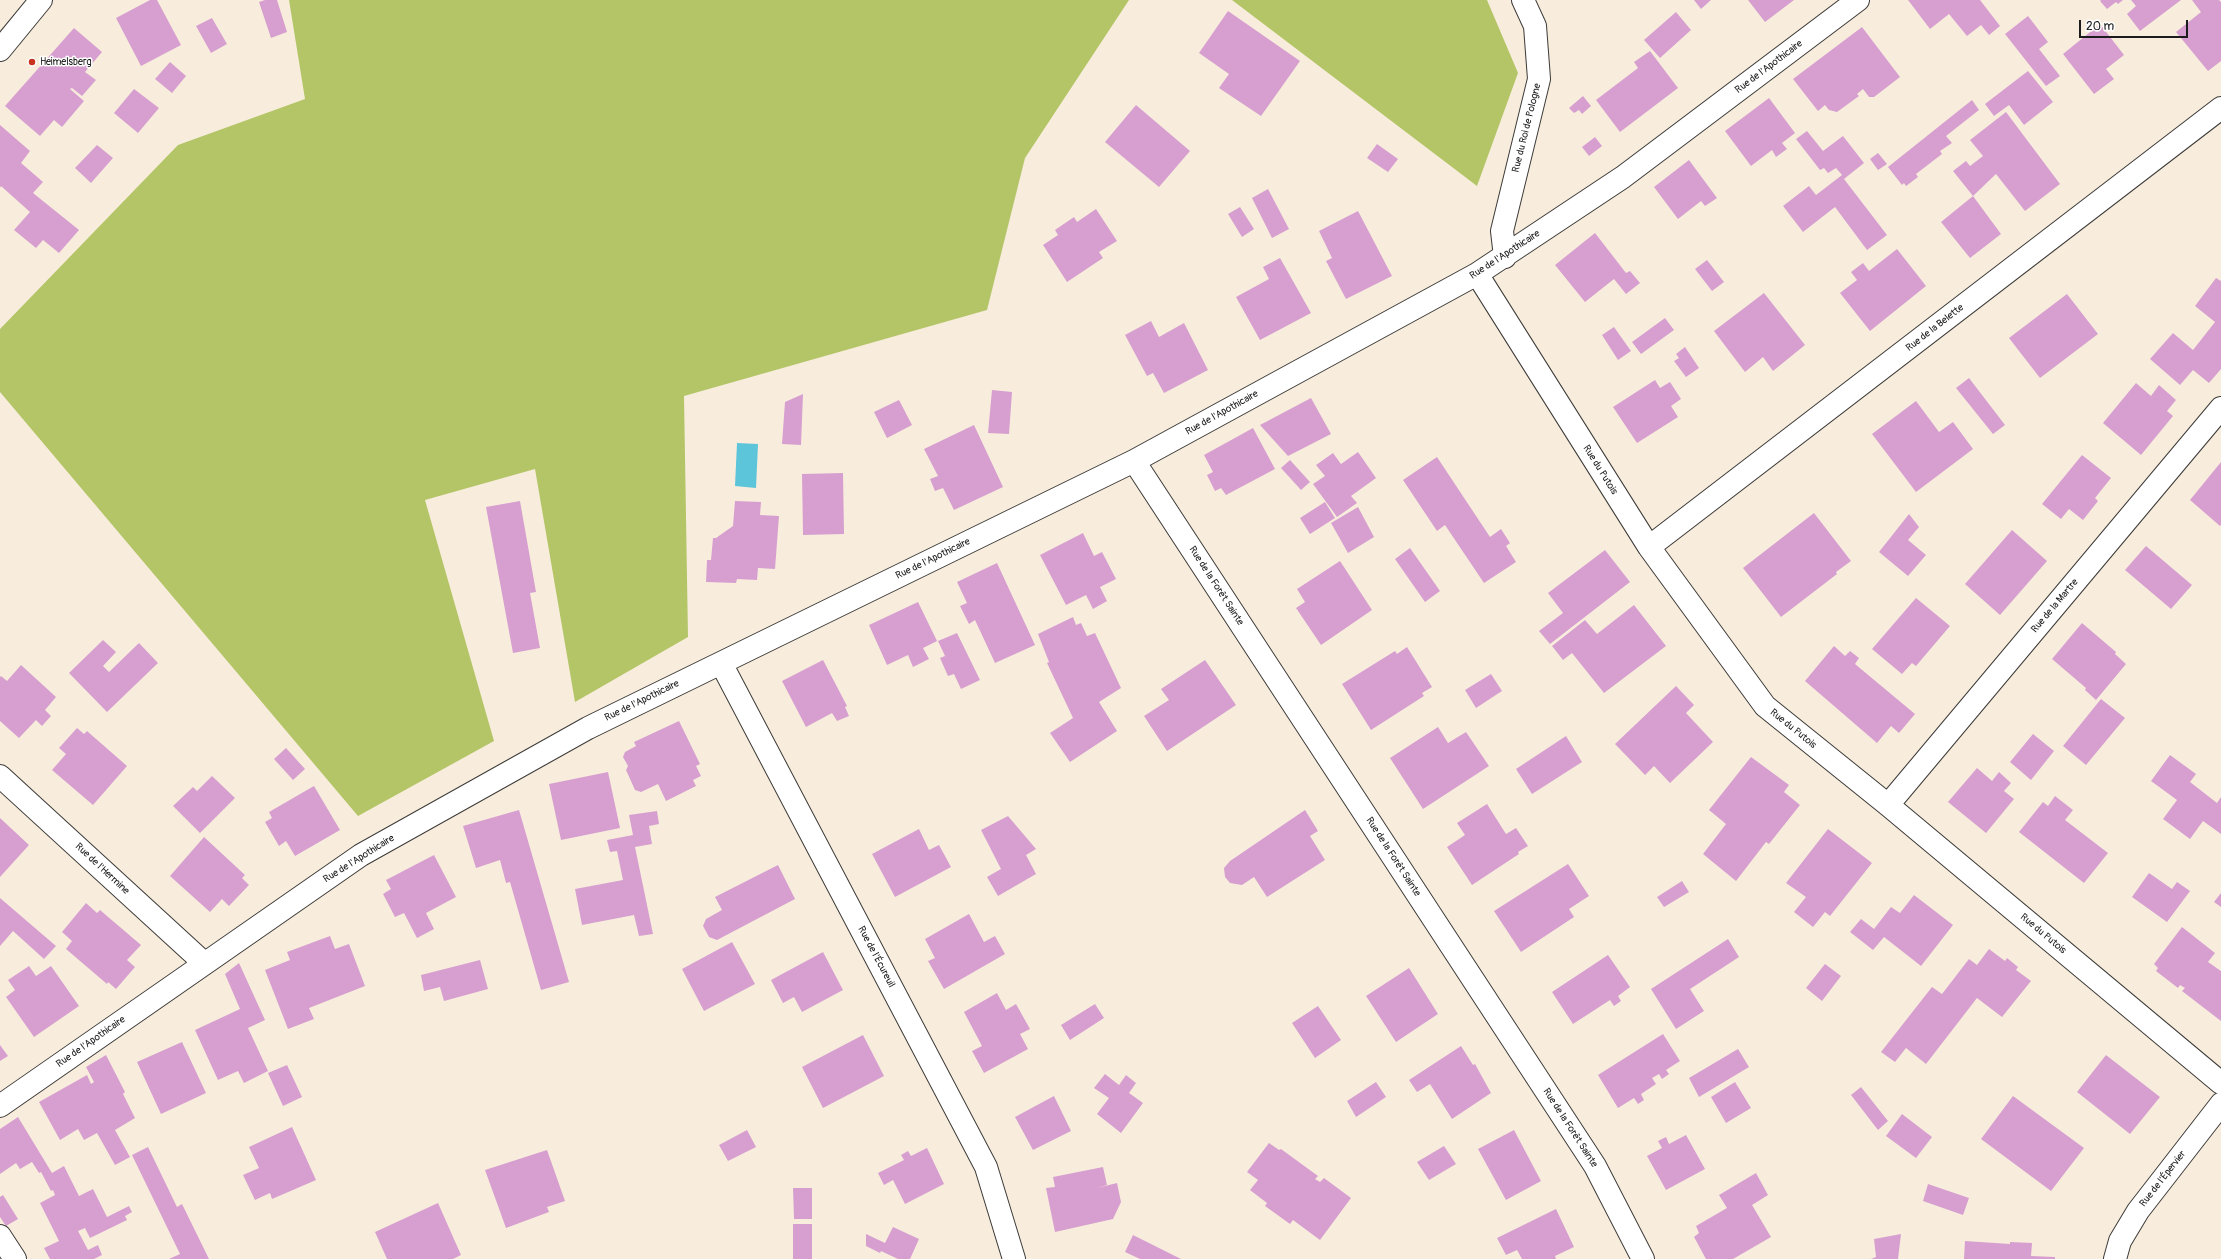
<!DOCTYPE html>
<html>
<head>
<meta charset="utf-8">
<style>
  body { margin:0 }
  #map { position:relative; width:2221px; height:1259px; overflow:hidden; background:#f8eddc; font-family:Pangolin,sans-serif }
  canvas { display:block }
  .scale { position:absolute; left:2079px; top:20px; width:109px; height:18px; box-sizing:border-box; border:2px solid #1c1c1c; border-top:0; padding-left:5px; font-size:12px; line-height:14px; white-space:nowrap; color:#1c1c1c; -webkit-text-stroke:3px #fff; paint-order:stroke }
</style>
</head>
<body>
<div id="map">
<canvas width="2221" height="1259"></canvas>
<div class="scale">20 m</div>
</div>
<script>
const context = document.querySelector('canvas').getContext('2d');
context.lineJoin = 'round';
function fillPath(path, color) {
  context.fillStyle = color;
  context.fill(path, 'evenodd');
}
function strokePath(path, color, width, dash) {
  context.strokeStyle = color;
  context.lineWidth = width;
  context.lineCap = dash ? 'butt' : 'round';
  context.setLineDash(dash || []);
  context.stroke(path);
}
function label(font, color, halo, rows, align = 'center') {
  context.font = font + ' Pangolin,sans-serif';
  context.lineWidth = 3;
  context.setLineDash([]);
  context.textBaseline = 'middle';
  context.strokeStyle = halo;
  context.fillStyle = color;
  for (const [text, x, y, turn = 0] of rows) {
    context.save();
    context.translate(x, y);
    context.rotate((+turn || 0) * Math.PI / 180);
    context.textAlign = isNaN(turn) ? turn : align;
    if (halo) context.strokeText(text, 0, 0);
    context.fillText(text, 0, 0);
    context.restore();
  }
}
const green = new Path2D(`
  M289 0H1129L1025 158 987 310 684 396 688 637 575 702 535 469 425 500 494 741 358 816 0 392V329L178 145 305 99Z
  M1232 0H1487L1518 73 1477 186Z`);
const water = new Path2D(`
  M737 443 758 444 756 488 735 486Z`);
const building = new Path2D(`
  M150 0H157L181 45 141 66 116 18Z
  M265 0H277L287 32 271 38 259 2Z
  M1694 0H1711L1701 9Z
  M1748 0H1794L1765 22Z
  M1908 0H1980L2000 26 1989 35 1981 25 1967 36 1949 14 1930 29Z
  M2101 0H2123L2118 4 2116 2 2107 9 2100 1Z
  M2131 0H2181L2140 31 2127 14 2136 6Z
  M2192 0H2219L2221 2V61L2208 71 2176 32 2201 12Z
  M1228 11 1300 61 1261 116 1219 88 1229 74 1199 53Z
  M1676 12 1691 30 1660 58 1644 40Z
  M2028 16 2048 42 2039 49 2060 76 2046 86 2005 34Z
  M212 18 227 44 211 53 196 26Z
  M2100 24 2124 55 2106 69 2114 79 2094 94 2063 54Z
  M1862 27 1900 77 1874 97H1869L1863 89 1857 94 1859 96 1837 112 1829 110 1825 105 1818 111 1793 79Z
  M74 28 102 52 85 72 96 80 82 96 72 88 70 89 84 101 62 127 54 120 40 136 5 106Z
  M1650 51 1678 88 1620 132 1596 100 1638 68 1634 62Z
  M170 62 186 76 172 93 155 79Z
  M2028 71 2053 102 2024 125 2009 105 1994 116 1985 104Z
  M134 89 159 108 138 133 114 113Z
  M1583 96 1591 106 1582 114 1579 110 1574 113 1569 108Z
  M1769 98 1795 133 1782 143 1787 149 1776 157 1772 150 1751 166 1725 131Z
  M1972 100 1979 110 1946 136 1952 143 1940 151 1942 154 1916 174 1918 177 1906 186 1904 183 1902 185 1888 167Z
  M1136 105 1190 151 1159 187 1105 142Z
  M2006 112 2060 184 2025 211 1996 174 1973 196 1953 171 1966 161 1970 166 1983 156 1970 140Z
  M0 125 30 151 21 163 43 182 33 193 79 230 59 253 43 240 36 248 14 230 30 212 1 186 0 188Z
  M1807 131 1823 151 1843 136 1864 163 1844 179 1887 235 1867 250 1835 207 1803 232 1783 206 1809 186 1816 195 1842 175 1836 168 1828 173 1824 168 1820 170 1796 139Z
  M1595 137 1602 146 1589 156 1582 147Z
  M1377 144 1398 159 1388 172 1367 158Z
  M97 145 113 158 91 183 75 168Z
  M1878 153 1887 164 1878 170 1870 159Z
  M1689 160 1717 198 1705 206 1701 201 1678 219 1654 187Z
  M1268 189 1289 229 1272 238 1252 198Z
  M1973 196 2001 234 1970 258 1941 222Z
  M1240 207 1254 229 1242 237 1228 214Z
  M1096 209 1117 241 1099 252 1103 258 1067 282 1043 245 1058 235 1055 230 1074 217 1077 222Z
  M1358 211 1392 276 1346 299 1326 261 1332 258 1319 231Z
  M1595 233 1626 273 1630 271 1640 283 1626 294 1614 279 1585 302 1555 265Z
  M1897 249 1926 286 1870 331 1840 293 1857 280 1851 272 1863 263 1869 271Z
  M1280 258 1311 313 1260 340 1236 297 1269 279 1263 267Z
  M1707 260 1724 282 1712 291 1695 269Z
  M2216 278 2221 281V369L2209 383 2193 370 2180 385 2150 359 2173 333 2193 350 2215 322 2195 306Z
  M1764 293 1805 345 1773 371 1763 357 1745 372 1714 331Z
  M2067 294 2098 334 2040 378 2009 338Z
  M1665 318 1674 330 1641 354 1632 342Z
  M1151 321 1159 337 1184 323 1208 370 1164 393 1153 373 1147 376 1125 335Z
  M1614 327 1631 351 1618 360 1602 335Z
  M1685 347 1699 368 1686 377 1674 361 1679 358 1676 354Z
  M1969 378 2005 425 1993 434 1956 388Z
  M1655 380 1660 388 1670 382 1681 399 1671 406 1678 417 1637 443 1613 407Z
  M2136 383 2151 396 2159 385 2176 400 2167 411 2173 416 2141 455 2103 423Z
  M992 390 1012 392 1009 434 988 433Z
  M803 394 801 445 782 444 785 402Z
  M1311 398 1331 434 1288 456 1260 425Z
  M899 400 912 425 887 438 874 412Z
  M1916 401 1939 432 1953 422 1973 449 1916 492 1872 434Z
  M974 425 1003 487 954 510 943 488 935 491 930 479 938 476 924 449Z
  M1253 428 1275 469 1226 495 1221 488 1215 491 1207 475 1213 472 1204 455Z
  M1358 452 1376 478 1351 496 1357 503 1337 517 1313 484 1325 476 1316 465 1333 453 1341 464Z
  M2082 455 2111 478 2095 498 2098 501 2083 520 2069 509 2061 519 2042 504Z
  M1437 457 1490 537 1501 529 1510 543 1506 546 1516 562 1484 583 1445 525 1437 531 1403 480Z
  M1290 460 1310 482 1301 490 1281 468Z
  M2221 462V525L2220 526 2190 500Z
  M843 473 844 534 803 535 802 474Z
  M520 501 536 592 530 593 540 648 513 653 486 507Z
  M735 501 761 502 760 515 779 516 775 569 758 568 757 580 737 579 736 583 706 582 707 560H711L713 538H716L733 526Z
  M1325 502 1335 518 1310 534 1300 518Z
  M1358 507 1374 537 1348 553 1331 523Z
  M1814 513 1851 561 1836 572 1837 574 1781 617 1743 568Z
  M1909 514 1919 527 1908 540 1926 555 1908 576 1879 552Z
  M2012 530 2047 561 2000 615 1965 584Z
  M1083 533 1094 556 1102 552 1116 579 1100 587 1107 601 1093 609 1086 595 1066 605 1040 555Z
  M2146 546 2192 585 2171 609 2125 570Z
  M1410 548 1440 591 1425 602 1395 559Z
  M1605 550 1630 582 1550 644 1539 631 1563 613 1548 593Z
  M1340 561 1372 610 1321 645 1296 608 1305 602 1297 589Z
  M997 563 1035 645 995 663 975 620 969 624 960 606 967 603 957 582Z
  M1916 598 1950 626 1916 666 1912 663 1902 674 1872 649Z
  M918 602 937 641 923 648 929 659 913 667 908 655 887 665 869 625Z
  M1634 605 1666 646 1604 693 1572 653 1563 660 1552 646 1585 620 1597 634Z
  M1073 617 1076 625 1081 623 1087 636 1095 633 1121 688 1099 702 1117 731 1070 762 1050 733 1073 718 1047 663 1049 662 1038 634Z
  M2082 623 2116 652 2115 654 2126 664 2096 700 2085 690 2086 688 2052 659Z
  M957 633 980 680 961 689 954 674 948 676 940 658 945 656 938 641Z
  M103 640 116 652 103 666 109 672 139 643 158 663 107 712 69 673Z
  M1834 646 1845 656 1850 651 1859 658 1855 664 1915 714 1899 733 1891 726 1877 743 1805 681Z
  M1407 647 1432 687 1422 693 1424 696 1371 730 1342 684 1395 651 1397 654Z
  M823 660 847 706 845 707 849 716 837 721 832 713 806 727 782 681Z
  M1205 660 1236 705 1167 751 1144 716 1169 700 1161 689Z
  M21 665 56 697 45 710 51 716 42 726 36 720 19 738 0 721V677L1 676 7 681Z
  M1491 674 1502 691 1476 708 1465 690Z
  M1676 686 1694 705 1686 713 1713 742 1670 783 1654 766 1645 775 1615 744Z
  M2101 699 2125 718 2086 765 2063 746Z
  M679 721 700 764 696 766 701 776 693 780 696 786 666 801 658 784 641 792 635 790 626 770 628 766 623 757 625 752 636 746 634 742Z
  M1438 727 1448 743 1466 732 1489 766 1423 809 1390 758Z
  M77 728 84 734 87 731 127 766 93 805 52 770 66 754 59 748Z
  M2033 734 2054 751 2031 780 2010 762Z
  M1566 736 1582 762 1532 794 1516 769Z
  M286 748 305 769 293 780 274 759Z
  M2170 755 2196 774 2190 782 2217 803 2221 797V834L2203 821 2190 839 2163 819 2177 800 2151 781Z
  M1751 757 1789 785 1784 792 1800 805 1769 844 1766 842 1736 881 1703 854 1726 824 1709 810Z
  M1977 768 1992 781 1999 772 2011 783 2004 791 2014 799 1986 833 1948 802Z
  M608 772 620 828 561 840 549 784Z
  M212 776 235 798 200 833 173 806 193 787 197 791Z
  M314 786 340 830 295 856 286 841 279 846 265 822 272 818 269 812Z
  M2055 796 2073 810 2065 820 2108 853 2084 883 2019 832 2043 802 2048 806Z
  M1487 804 1506 834 1516 828 1528 846 1518 852 1519 854 1472 885 1447 847 1465 835 1457 823Z
  M519 810 569 982 541 990 510 882 506 883 500 860 476 868 463 826Z
  M1305 810 1318 831 1310 836 1325 860 1267 897 1254 877 1242 885 1230 883 1225 877 1224 868 1230 861Z
  M657 811 659 824 649 826 652 844 635 847 653 934 639 936 634 915 582 925 575 889 623 880 617 851 610 852 607 840 633 835 629 815Z
  M1008 816 1036 849 1026 855 1036 874 998 896 987 877 1001 869 981 830Z
  M0 818 29 845 0 877Z
  M919 829 929 850 939 845 951 867 895 897 872 854Z
  M1828 829 1872 863 1830 916 1825 912 1813 927 1794 912 1806 897 1786 883Z
  M204 837 245 875 242 878 249 885 229 906 222 899 210 912 170 876Z
  M434 855 456 897 426 913 434 929 417 938 404 913 395 917 383 894 391 889 386 880Z
  M1568 864 1589 896 1569 909 1574 917 1521 952 1494 911Z
  M778 865 795 899 717 940 709 937 703 926 706 919 722 910 715 897Z
  M2149 873 2172 889 2177 882 2190 891 2167 922 2132 897Z
  M1682 881 1689 892 1664 907 1657 897Z
  M2221 893V907L2214 902Z
  M1914 895 1953 925 1921 966 1884 937 1873 950 1850 932 1861 919 1874 929 1891 907 1900 913Z
  M0 898 56 946 44 959 13 931 0 946Z
  M86 903 97 913 100 910 141 945 127 960 135 967 116 989 108 982 107 984 66 949 72 941 62 932Z
  M969 914 984 942 995 936 1005 954 944 989 928 961 935 958 925 939Z
  M2182 927 2215 953 2208 962 2221 971V1021L2182 991 2185 988 2180 985 2178 988 2156 971 2158 968 2154 964Z
  M330 936 335 949 349 944 365 986 309 1008 314 1019 288 1029 265 970 290 960 287 952Z
  M1728 939 1739 957 1690 989 1704 1011 1676 1029 1651 989Z
  M732 942 755 984 704 1011 682 969Z
  M1989 949 2005 961 2007 958 2018 967 2016 970 2031 981 2002 1017 1977 998 1926 1064 1906 1048 1895 1062 1881 1052 1932 987 1942 994 1969 959 1977 965Z
  M823 952 843 990 802 1012 794 997 783 1003 771 980Z
  M1608 955 1630 987 1618 996 1621 1001 1614 1006 1610 1000 1573 1024 1552 992Z
  M480 960 488 989 444 1001 440 987 424 991 421 975Z
  M239 963 265 1020 248 1028 268 1071 244 1083 238 1071 218 1080 195 1030 240 1009 225 974Z
  M1825 964 1841 976 1822 1001 1806 988Z
  M29 966 36 976 51 966 79 1006 34 1037 6 997 15 990 8 980Z
  M1409 968 1438 1014 1396 1042 1366 996Z
  M997 993 1006 1010 1016 1004 1030 1029 1020 1034 1028 1049 984 1073 972 1051 982 1046 964 1012Z
  M1095 1004 1104 1018 1070 1040 1061 1025Z
  M1318 1006 1341 1040 1315 1058 1292 1023Z
  M1663 1034 1680 1061 1666 1070 1669 1074 1662 1079 1659 1074 1652 1078 1656 1084 1641 1094 1644 1100 1638 1104 1634 1098 1618 1108 1598 1075Z
  M863 1035 884 1076 823 1108 802 1067Z
  M182 1042 206 1093 161 1114 137 1062Z
  M0 1045 8 1056 0 1061Z
  M1461 1046 1473 1065 1475 1064 1491 1093 1452 1119 1430 1084 1417 1092 1409 1080Z
  M1738 1049 1749 1067 1699 1097 1689 1078Z
  M106 1055 125 1092 123 1094 135 1118 115 1130 130 1157 115 1165 97 1133 84 1140 78 1129 60 1140 39 1102 87 1075 91 1084 94 1082 86 1067Z
  M2106 1055 2160 1097 2130 1134 2077 1092Z
  M287 1065 302 1097 283 1106 268 1073Z
  M1105 1074 1119 1085 1126 1075 1136 1083 1129 1093 1143 1103 1121 1133 1097 1114 1109 1098 1094 1088Z
  M1376 1082 1386 1097 1356 1117 1347 1101Z
  M1735 1082 1751 1108 1726 1123 1711 1097Z
  M1861 1087 1888 1121 1878 1130 1851 1095Z
  M1054 1096 1071 1131 1033 1150 1015 1117Z
  M2013 1096 2084 1148 2051 1191 1981 1139Z
  M1902 1114 1932 1137 1916 1158 1886 1136Z
  M18 1117 52 1173 64 1166 79 1196 93 1189 107 1217 129 1206 132 1212 125 1216 127 1220 90 1238 85 1228 78 1231 88 1250 98 1245 102 1255 94 1259H50L44 1248 59 1241 40 1203 55 1195 53 1190 51 1191 41 1172 39 1173 32 1162 20 1169 16 1163 0 1174V1129Z
  M292 1127 316 1180 272 1199 270 1193 255 1200 243 1175 259 1168 249 1147Z
  M747 1130 756 1147 728 1161 719 1145Z
  M1514 1130 1541 1181 1506 1200 1478 1149Z
  M1686 1135 1705 1169 1666 1190 1647 1156 1662 1148 1658 1141 1666 1137 1669 1144Z
  M1269 1143 1279 1150 1281 1149 1318 1176 1315 1179 1320 1182 1324 1178 1351 1198 1320 1240 1293 1220 1290 1224 1265 1206 1267 1203 1250 1190 1258 1180 1247 1172Z
  M1444 1146 1456 1164 1429 1180 1417 1162Z
  M148 1147 177 1207 182 1204 209 1259H169L180 1254 132 1155Z
  M927 1148 944 1184 905 1204 893 1180 884 1185 878 1173 904 1160 901 1155 908 1151 911 1156Z
  M547 1150 565 1201 547 1207 549 1212 506 1228 485 1170Z
  M1103 1167 1107 1185 1097 1188 1117 1183 1121 1202 1113 1219 1055 1232 1046 1188 1055 1187 1053 1177Z
  M1756 1173 1768 1195 1752 1205 1771 1237 1733 1259H1706L1694 1237 1699 1233 1696 1226 1727 1208 1719 1195Z
  M1928 1184 1969 1198 1963 1215 1923 1201Z
  M793 1188H812V1219H794Z
  M3 1195 18 1219 6 1226 0 1217V1197Z
  M438 1203 461 1255 453 1259H387L375 1232Z
  M1556 1209 1574 1247 1555 1256 1556 1259H1522L1517 1250 1506 1255 1497 1238Z
  M793 1224H812V1259H793Z
  M893 1227 919 1239 910 1259H898L881 1251 880 1253 866 1246V1234L885 1243Z
  M1901 1234 1898 1259H1871L1876 1257 1874 1239Z
  M1133 1235 1181 1259H1140L1125 1252Z
  M1965 1241 2010 1244V1242L2032 1243 2031 1256 2055 1257V1259H1964Z`);
const lane = new Path2D(`
  M0 1236 15 1259`);
const street = new Path2D(`
  M1505 257 1502 231 1539 79 1535 26 1523 0
  M1477 274 1649 547 1765 706 1888 805 2221 1083
  M1134 461 1595 1166 1643 1259
  M1649 547 2221 108
  M721 663 986 1167 1014 1259
  M0 776 204 963
  M1888 805 2221 408
  M0 1106 361 855 588 728 1134 461 1477 274 1623 177 1858 0
  M2115 1259 2120 1241 2138 1211 2221 1104`);
const primary = new Path2D(`
  M0 50 41 0`);
const markers = [
  [32,62,4,"#c8321e"]
];
const poiNames = [
  ["Heimelsberg",40,62]
];
const streetNames = [
  ["Rue de l'Apothicaire",1769,67,-37],
  ["Rue du Roi de Pologne",1527,128,-76],
  ["Rue de l'Apothicaire",1505,255,-33],
  ["Rue de la Belette",1935,328,-38],
  ["Rue de l'Apothicaire",1222,413,-29],
  ["Rue du Putois",1600,470,58],
  ["Rue de l'Apothicaire",933,559,-26],
  ["Rue de la Forêt Sainte",1216,586,57],
  ["Rue de la Martre",2055,606,-50],
  ["Rue de l'Apothicaire",642,701,-26],
  ["Rue du Putois",1793,729,39],
  ["Rue de la Forêt Sainte",1393,857,57],
  ["Rue de l'Apothicaire",359,859,-32],
  ["Rue de l'Hermine",102,869,43],
  ["Rue du Putois",2043,934,40],
  ["Rue de l'Écureuil",876,957,62],
  ["Rue de l'Apothicaire",91,1042,-35],
  ["Rue de la Forêt Sainte",1570,1128,57],
  ["Rue de l'Épervier",2163,1179,-52]
];
fillPath(green, '#b4c568');
fillPath(water, '#5cc5d9');
fillPath(building, '#d69fd0');
strokePath(lane, '#3d3b39', 24);
strokePath(street, '#3d3b39', 24);
strokePath(primary, '#3d3b39', 24);
strokePath(lane, '#fff', 22);
strokePath(street, '#fff', 22);
strokePath(primary, '#fff', 22);
for (const [x, y, r, color] of markers) {
  const dot = new Path2D();
  dot.arc(x, y, r, 0, 2 * Math.PI);
  context.fillStyle = color;
  context.fill(dot);
  strokePath(dot, '#fff', 1.5);
}
label('10px', '#1c1c1c', '#fff', poiNames, 'left');
label('10px', '#1c1c1c', '#fff', streetNames);
</script>
</body>
</html>
